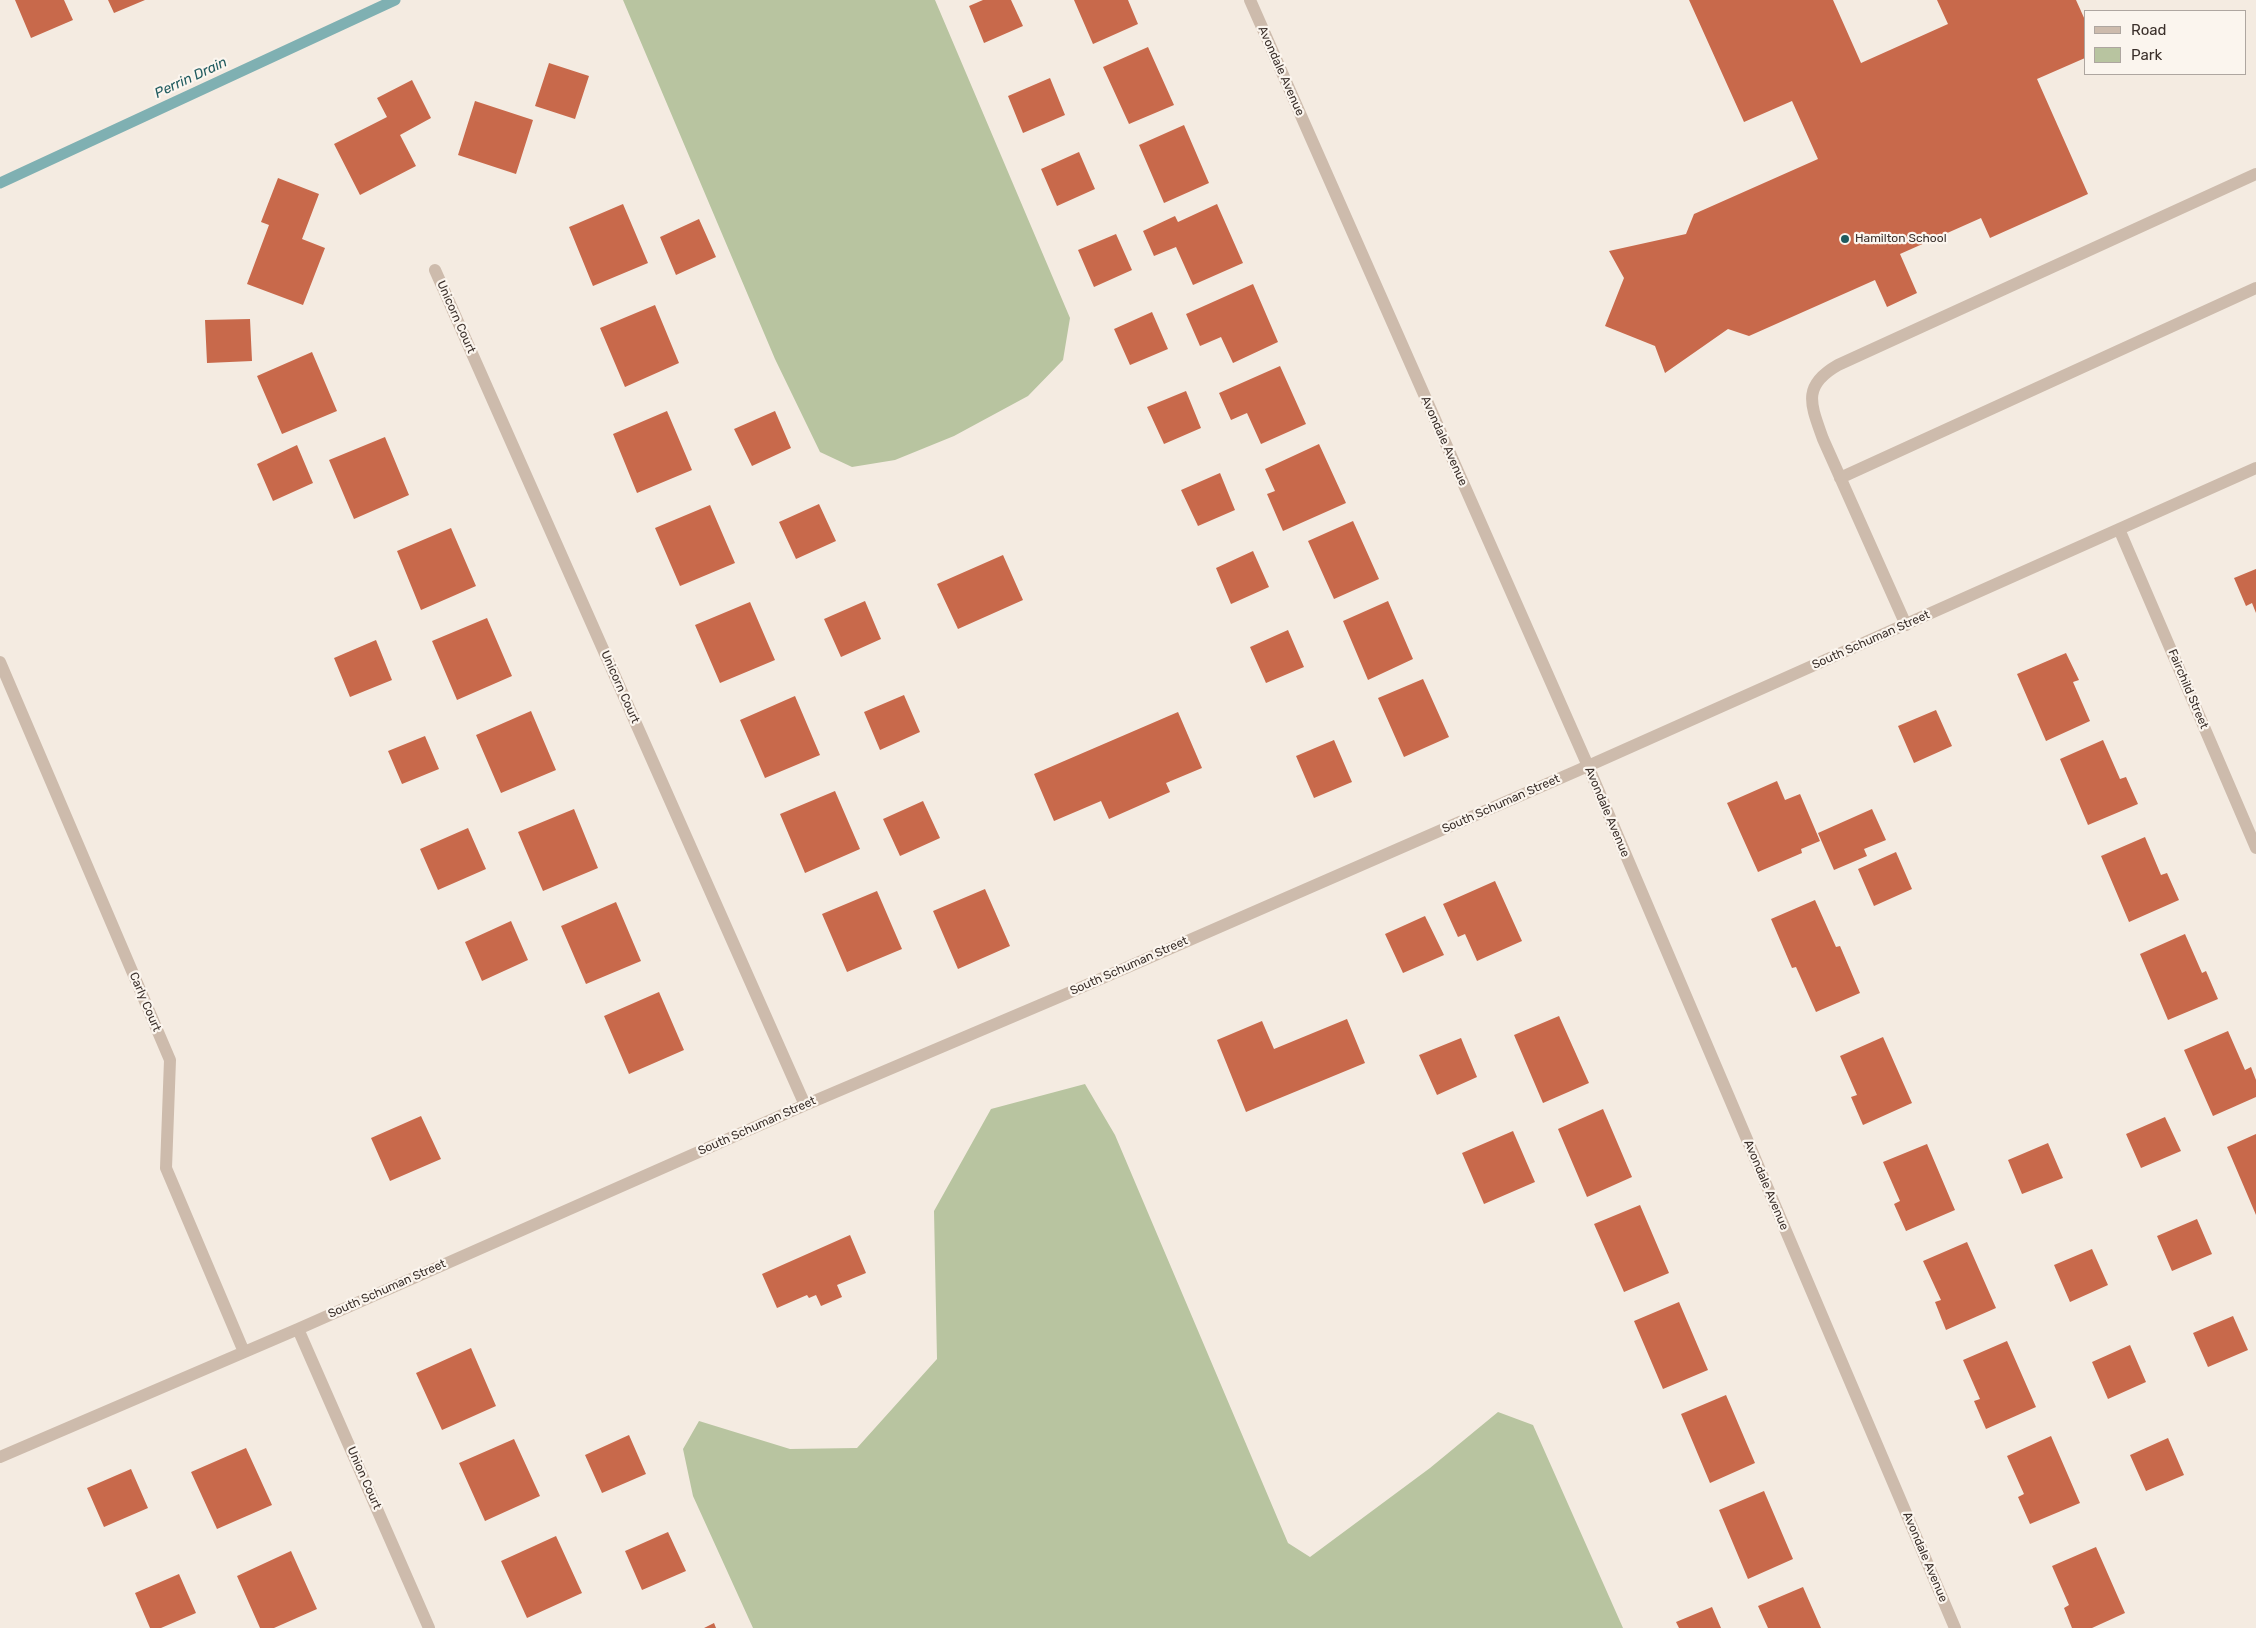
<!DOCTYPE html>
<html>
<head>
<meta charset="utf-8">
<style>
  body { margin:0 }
  #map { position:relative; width:2256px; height:1628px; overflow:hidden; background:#f4ebe1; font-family:Rubik,sans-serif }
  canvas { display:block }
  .legend { position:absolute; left:2084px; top:10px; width:162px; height:65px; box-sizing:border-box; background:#fbf5ee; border:1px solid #aea6a0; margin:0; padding:6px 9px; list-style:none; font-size:15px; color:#3b302b }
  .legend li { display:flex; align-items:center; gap:10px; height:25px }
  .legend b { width:25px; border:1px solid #aea6a0 }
</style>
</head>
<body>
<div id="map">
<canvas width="2256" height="1628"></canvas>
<ul class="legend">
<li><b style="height:6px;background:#cdbbac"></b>Road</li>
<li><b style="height:14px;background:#b8c4a0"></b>Park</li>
</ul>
</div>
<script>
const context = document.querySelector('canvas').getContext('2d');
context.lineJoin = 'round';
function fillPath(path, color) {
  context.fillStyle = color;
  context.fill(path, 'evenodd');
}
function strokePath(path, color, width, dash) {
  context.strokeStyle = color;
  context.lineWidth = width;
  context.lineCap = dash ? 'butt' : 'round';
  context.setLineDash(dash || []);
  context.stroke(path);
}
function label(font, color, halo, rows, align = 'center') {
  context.font = font + ' Rubik,sans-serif';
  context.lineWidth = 4.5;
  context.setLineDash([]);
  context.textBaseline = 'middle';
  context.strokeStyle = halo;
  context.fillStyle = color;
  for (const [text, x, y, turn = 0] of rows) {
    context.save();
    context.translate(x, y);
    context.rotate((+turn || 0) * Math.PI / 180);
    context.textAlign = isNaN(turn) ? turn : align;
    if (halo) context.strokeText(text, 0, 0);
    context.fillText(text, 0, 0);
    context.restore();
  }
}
const green = new Path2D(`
  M623 0H935L1070 318 1063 360 1028 396 954 436 895 460 852 467 820 452 775 359Z
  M1085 1084 1115 1135 1288 1543 1310 1557 1430 1468 1498 1412 1533 1425 1623 1628H753L693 1496 683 1449 699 1421 790 1449 857 1448 937 1359 934 1211 991 1109Z`);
const stream = new Path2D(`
  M0 183 395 0`);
const building = new Path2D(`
  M15 0H64L73 20 31 38Z
  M108 0H145L114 13Z
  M983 0H1011L1023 26 984 43 969 6Z
  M1074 0H1128L1138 24 1093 44Z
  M1689 0H1833L1861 63 1948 24 1937 0H2076L2085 20V58L2037 79 2088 194 1990 238 1981 218 1900 254 1917 293 1887 307 1875 280 1749 336 1728 329 1665 373 1655 346 1605 326 1624 278 1609 251 1686 234 1694 214 1818 159 1792 101 1744 122Z
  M1148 47 1174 105 1129 124 1103 67Z
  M549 63 589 76 575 119 535 106Z
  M1050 78 1065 115 1023 133 1008 96Z
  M412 80 431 118 400 135 416 166 360 195 334 144 387 117 377 98Z
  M475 101 533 120 516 174 458 155Z
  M1184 125 1209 183 1164 203 1139 145Z
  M1079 152 1095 189 1057 206 1041 169Z
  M278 178 319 194 302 239 325 248 303 305 247 284 269 225 261 222Z
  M623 204 648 263 593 286 569 227Z
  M1217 204 1243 263 1193 285 1176 247 1154 256 1143 231 1175 216 1178 222Z
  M699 219 716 257 676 275 660 237Z
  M1116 234 1132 270 1094 287 1078 250Z
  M1253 284 1278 342 1233 363 1221 337 1200 346 1186 314Z
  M655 305 679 363 625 387 600 328Z
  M1152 312 1168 349 1130 365 1114 329Z
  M250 319 252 361 207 363 205 320Z
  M312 352 337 411 282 434 257 376Z
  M1280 366 1306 424 1261 444 1247 413 1231 420 1219 393Z
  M1186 391 1201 428 1164 444 1147 407Z
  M667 411 692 470 637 493 613 434Z
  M775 411 791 448 752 466 734 429Z
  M385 437 409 495 354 519 329 460Z
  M1319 444 1346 503 1283 531 1267 494 1275 491 1265 469Z
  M297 445 313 483 273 501 257 464Z
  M1220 473 1235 510 1198 526 1181 490Z
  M819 504 836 541 796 559 779 522Z
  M710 505 735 563 680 586 655 528Z
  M1353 521 1379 579 1334 599 1308 541Z
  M451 528 476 586 421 610 397 551Z
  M1253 551 1269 587 1231 604 1216 568Z
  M1003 555 1023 600 958 629 937 584Z
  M2256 569V613L2252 603 2246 606 2234 578Z
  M865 601 881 639 841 657 824 619Z
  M1388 601 1413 659 1368 680 1343 621Z
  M750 602 775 660 720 683 695 625Z
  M487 618 512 676 457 700 432 641Z
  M1288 630 1304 667 1266 683 1250 647Z
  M376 640 392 680 350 697 334 658Z
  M2066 653 2079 680 2073 682 2090 721 2046 741 2017 674Z
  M1423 679 1449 737 1404 757 1378 698Z
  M904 695 920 732 880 750 864 712Z
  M795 696 820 755 765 778 740 720Z
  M1936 710 1952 746 1914 763 1898 726Z
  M531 711 556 770 501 793 476 735Z
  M1178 712 1202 768 1166 783 1170 792 1109 819 1101 801 1054 821 1034 774Z
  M425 736 439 769 402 784 388 751Z
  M1334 740 1352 782 1314 798 1296 756Z
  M2103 740 2120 779 2126 777 2138 804 2088 825 2060 759Z
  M1777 781 1785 800 1800 794 1820 841 1801 849 1802 853 1758 872 1727 803Z
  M835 791 860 849 805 873 780 814Z
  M923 801 940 838 900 856 883 819Z
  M574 809 598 868 543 891 518 832Z
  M1872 809 1886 840 1864 849 1867 856 1834 870 1818 833Z
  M468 828 486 869 438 890 420 849Z
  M2145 837 2161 875 2167 873 2179 900 2129 922 2101 856Z
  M1896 852 1912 889 1874 906 1858 869Z
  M1495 881 1522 941 1477 961 1465 934 1458 937 1443 904Z
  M985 889 1010 946 958 969 933 911Z
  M877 891 902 949 847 972 822 914Z
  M1815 900 1836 947 1840 946 1860 993 1816 1012 1796 967 1792 968 1771 919Z
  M616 902 641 961 586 984 561 926Z
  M1425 916 1444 955 1403 973 1385 934Z
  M511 921 528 960 482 981 465 942Z
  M2185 934 2202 973 2206 971 2218 999 2168 1020 2140 954Z
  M659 992 684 1050 629 1074 604 1016Z
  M1559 1016 1589 1083 1543 1103 1514 1035Z
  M1347 1019 1365 1063 1246 1112 1217 1040 1262 1021 1274 1049Z
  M2228 1031 2245 1070 2251 1067 2256 1080V1097L2213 1116 2184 1050Z
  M1883 1037 1912 1103 1863 1125 1851 1097 1857 1095 1840 1056Z
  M1461 1038 1477 1077 1437 1095 1419 1055Z
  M1603 1109 1632 1177 1587 1197 1558 1129Z
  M421 1116 441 1159 390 1181 371 1138Z
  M2165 1117 2181 1151 2141 1168 2126 1134Z
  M1513 1131 1535 1182 1484 1204 1462 1153Z
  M2256 1134V1215L2227 1147Z
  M2048 1143 2063 1178 2022 1194 2008 1160Z
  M1927 1144 1955 1210 1906 1231 1894 1204 1900 1201 1883 1162Z
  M1640 1205 1669 1273 1624 1292 1594 1224Z
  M2197 1219 2212 1254 2172 1271 2157 1236Z
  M850 1235 866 1273 837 1285 842 1297 821 1306 816 1295 809 1298 807 1295 777 1308 762 1274Z
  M1967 1242 1996 1308 1946 1330 1935 1302 1941 1300 1923 1261Z
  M2092 1249 2108 1285 2070 1302 2054 1265Z
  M1679 1302 1708 1370 1663 1389 1634 1321Z
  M2233 1316 2248 1350 2208 1367 2193 1333Z
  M2007 1341 2036 1407 1986 1429 1974 1401 1980 1399 1963 1360Z
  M2130 1345 2146 1382 2108 1399 2092 1362Z
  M471 1348 496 1406 442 1430 416 1373Z
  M1726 1395 1755 1463 1710 1483 1681 1414Z
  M629 1435 646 1474 602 1493 585 1455Z
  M2051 1436 2080 1503 2030 1524 2018 1497 2024 1494 2007 1456Z
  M2168 1438 2184 1475 2146 1491 2130 1455Z
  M514 1439 540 1496 485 1521 459 1463Z
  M246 1448 272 1505 217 1529 191 1472Z
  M131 1469 148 1508 104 1527 87 1488Z
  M1764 1491 1793 1559 1748 1579 1719 1510Z
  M668 1532 686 1571 642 1590 625 1551Z
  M556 1536 582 1593 527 1618 501 1561Z
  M2096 1547 2125 1613 2092 1628H2072L2064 1608 2069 1605 2052 1566Z
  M291 1551 317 1609 274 1628H260L237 1576Z
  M179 1574 196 1613 161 1628H150L135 1593Z
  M1803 1587 1821 1628H1768L1758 1606Z
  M1712 1607 1721 1628H1679L1676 1622Z
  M714 1623 716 1628H704Z`);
const minor = new Path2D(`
  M1250 0 1588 766 1955 1628
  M435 270 805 1105
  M1840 478 2256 288
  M2119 529 2256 848
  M1906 625 1823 439C1811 405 1801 386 1838 365L2256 174
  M0 662 170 1060 166 1168 244 1352
  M298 1329 429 1628
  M0 1457 298 1329 805 1105 1066 994 1588 766 2256 468`);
const markers = [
  [1845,239,5,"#1f5a5e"]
];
const streetNames = [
  ["Avondale Avenue",1281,71,66],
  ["Unicorn Court",456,317,66],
  ["Avondale Avenue",1444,441,66],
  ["South Schuman Street",1871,640,-24],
  ["Unicorn Court",620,687,66],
  ["Fairchild Street",2188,689,67],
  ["South Schuman Street",1501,804,-24],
  ["Avondale Avenue",1607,812,67],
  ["South Schuman Street",1129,966,-24],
  ["Carly Court",145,1002,67],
  ["South Schuman Street",757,1126,-24],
  ["Avondale Avenue",1766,1185,67],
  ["South Schuman Street",387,1289,-24],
  ["Union Court",364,1478,66],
  ["Avondale Avenue",1925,1557,67]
];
const poiNames = [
  ["Hamilton School",1855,239]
];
const waterNames = [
  ["Perrin Drain",191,78,-25]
];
fillPath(green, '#b8c4a0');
strokePath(stream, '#7fb0b2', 11);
fillPath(building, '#c8694b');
strokePath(minor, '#cdbbac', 12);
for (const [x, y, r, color] of markers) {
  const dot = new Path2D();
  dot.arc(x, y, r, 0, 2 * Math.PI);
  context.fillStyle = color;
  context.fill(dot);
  strokePath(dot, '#fbf5ee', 2);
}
label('12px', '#3b302b', '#fbf5ee', streetNames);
label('12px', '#3b302b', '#fbf5ee', poiNames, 'left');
label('italic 14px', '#1f5a5e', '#fbf5ee', waterNames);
</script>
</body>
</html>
